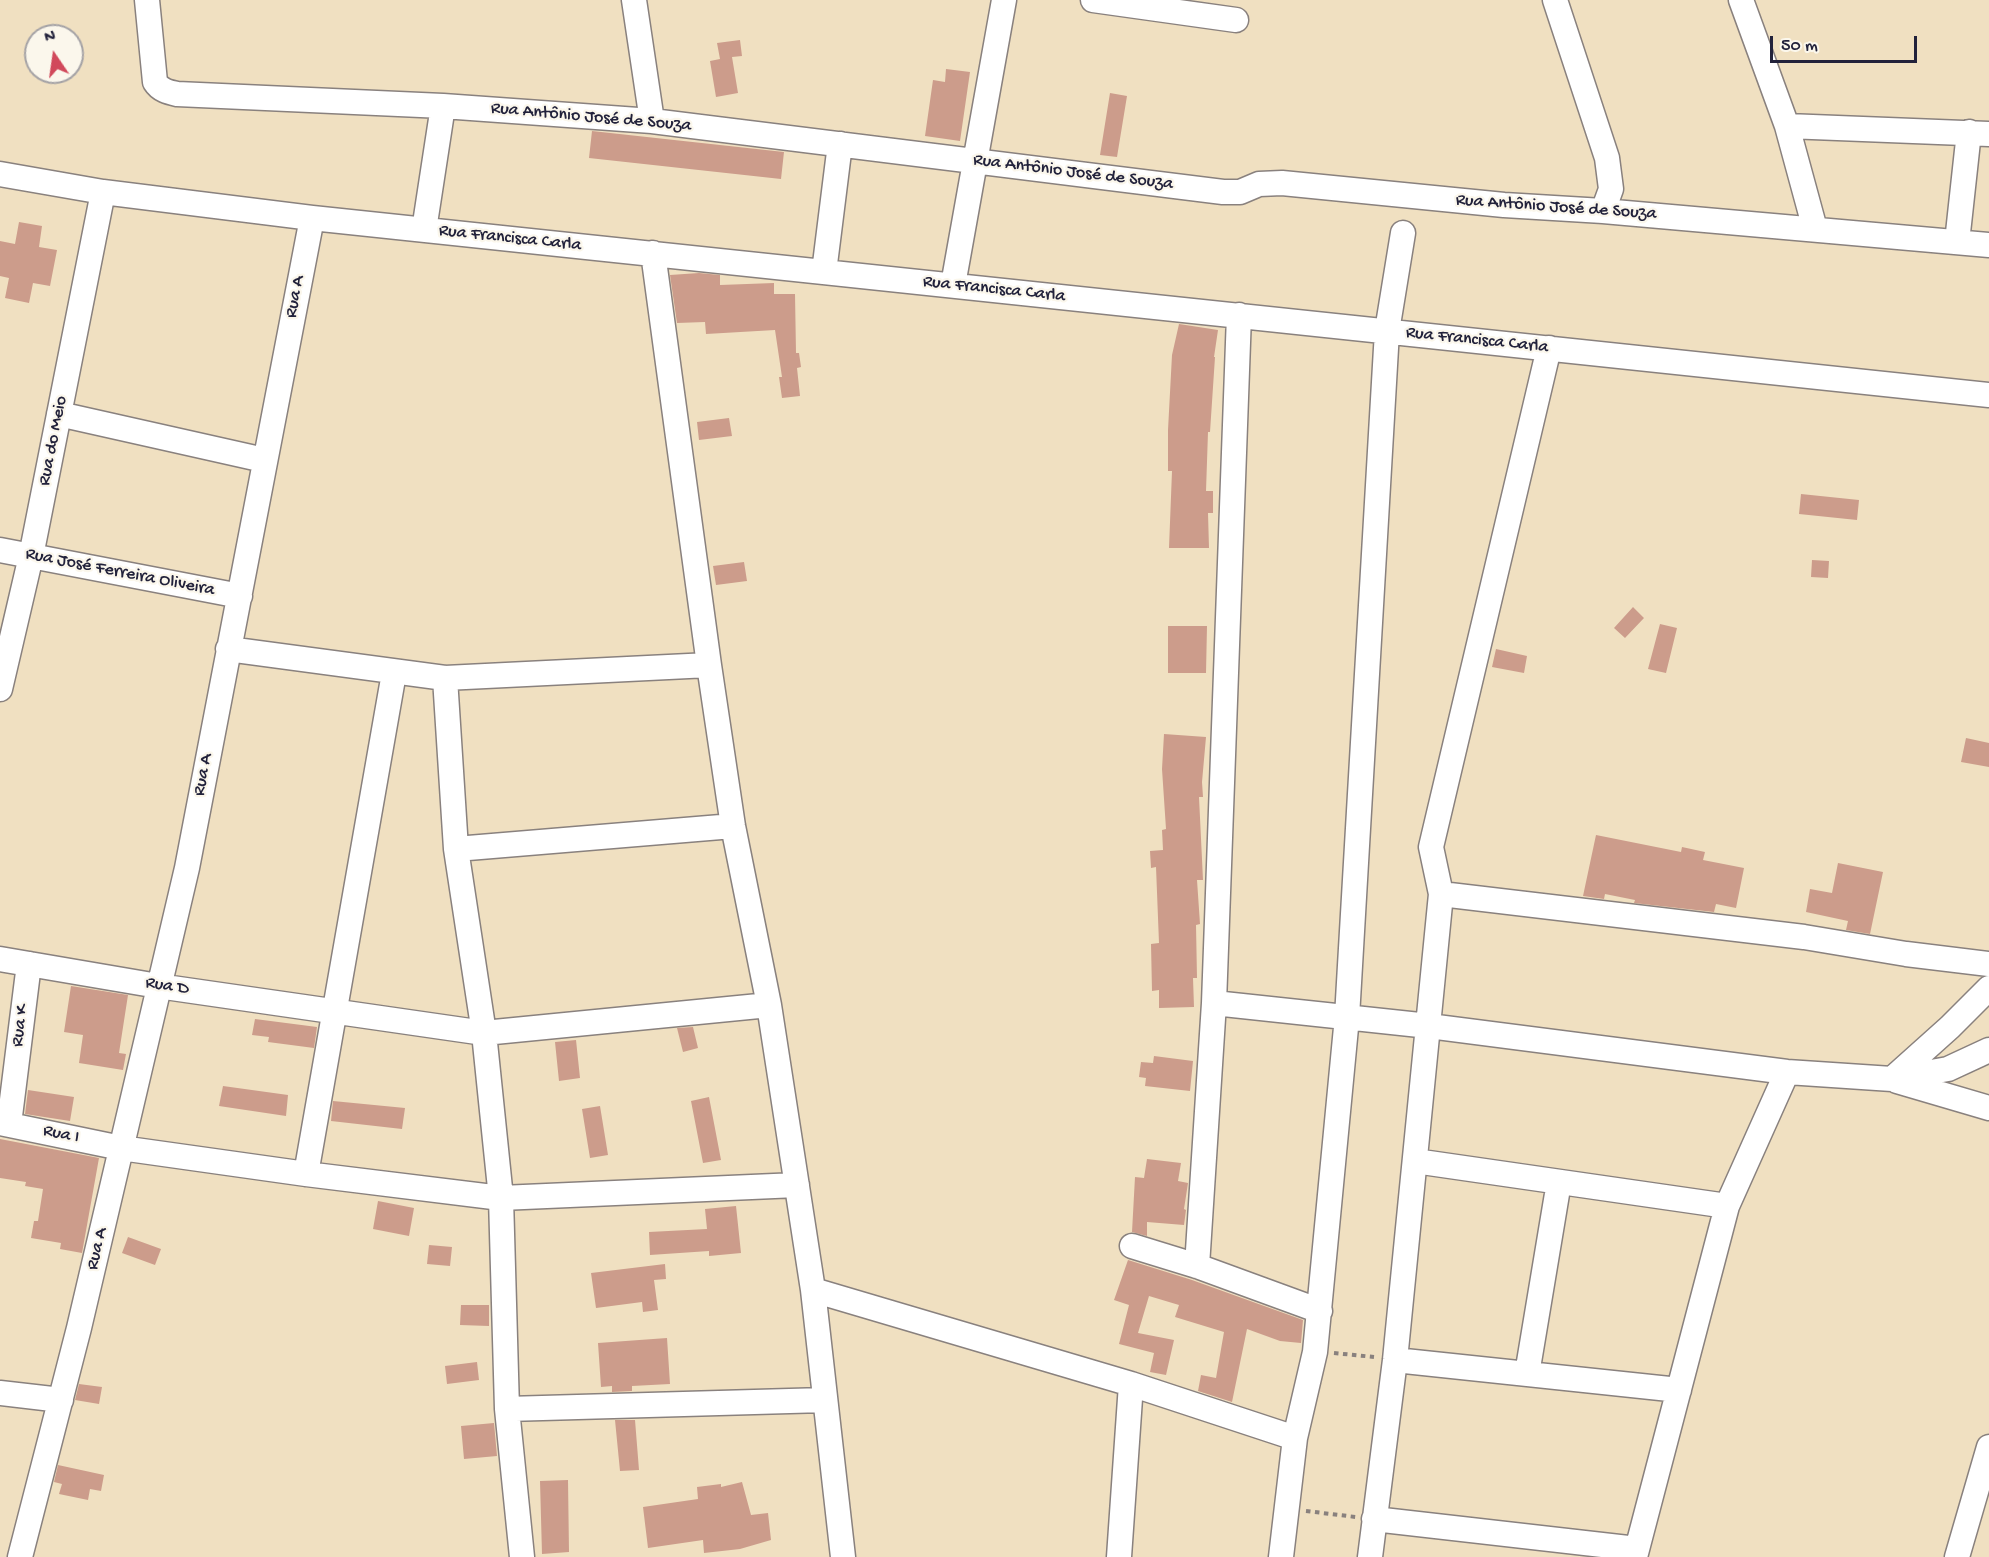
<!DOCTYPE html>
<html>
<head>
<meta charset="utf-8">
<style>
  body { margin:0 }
  #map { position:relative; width:1989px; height:1557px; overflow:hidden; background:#f0e0c1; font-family:"Gochi Hand",sans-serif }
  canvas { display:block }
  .north { position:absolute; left:24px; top:24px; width:60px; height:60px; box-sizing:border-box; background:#fbf7ec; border:2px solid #a4a2a5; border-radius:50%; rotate:347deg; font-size:16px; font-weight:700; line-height:24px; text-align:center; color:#22223b }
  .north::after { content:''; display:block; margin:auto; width:21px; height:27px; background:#d1495b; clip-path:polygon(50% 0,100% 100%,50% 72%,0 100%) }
  .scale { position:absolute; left:1770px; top:36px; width:147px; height:27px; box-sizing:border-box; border:3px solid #22223b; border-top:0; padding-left:8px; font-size:18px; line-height:21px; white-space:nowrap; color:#22223b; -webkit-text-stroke:4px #fbf7ec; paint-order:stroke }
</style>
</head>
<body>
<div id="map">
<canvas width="1989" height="1557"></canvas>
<div class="north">N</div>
<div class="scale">50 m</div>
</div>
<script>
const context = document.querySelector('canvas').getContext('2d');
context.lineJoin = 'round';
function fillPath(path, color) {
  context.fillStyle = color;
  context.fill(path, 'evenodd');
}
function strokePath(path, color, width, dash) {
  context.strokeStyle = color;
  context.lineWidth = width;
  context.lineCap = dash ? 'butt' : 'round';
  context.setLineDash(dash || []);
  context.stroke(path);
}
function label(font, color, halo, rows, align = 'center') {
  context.font = font + ' "Gochi Hand",sans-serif';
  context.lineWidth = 4.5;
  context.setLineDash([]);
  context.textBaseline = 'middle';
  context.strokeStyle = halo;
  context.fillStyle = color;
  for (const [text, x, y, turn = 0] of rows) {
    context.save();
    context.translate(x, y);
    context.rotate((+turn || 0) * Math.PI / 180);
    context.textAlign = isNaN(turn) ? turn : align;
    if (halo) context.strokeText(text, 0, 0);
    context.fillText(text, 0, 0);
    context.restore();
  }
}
const building = new Path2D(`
  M740 40 742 56 732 57 738 93 716 97 710 61 720 59 717 43Z
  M946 69 970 72 960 141 925 136 933 80 945 82Z
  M1110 93 1127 96 1117 157 1100 155Z
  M592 131 784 152 781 179 589 158Z
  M19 222 42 226 39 247 57 250 50 286 33 283 29 303 5 298 9 278 0 276V241L15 244Z
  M699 273 720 275V285L774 283V294H795L796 353H799L801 367 797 368 800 396 782 398 779 377H782L775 330 706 334 705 322 677 323 670 275Z
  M1179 324 1218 330 1214 357H1215L1210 432H1208L1206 491H1213V513H1208L1209 548H1169L1172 471H1168V430L1172 355Z
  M729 418 732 436 699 440 697 422Z
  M1801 494 1859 500 1857 520 1799 514Z
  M1812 560 1829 561 1828 578 1811 577Z
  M744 562 747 581 716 585 713 566Z
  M1633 607 1644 618 1625 638 1614 628Z
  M1660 624 1677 628 1666 673 1648 669Z
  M1168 626H1207L1206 673H1168Z
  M1496 649 1527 656 1524 673 1492 667Z
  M1164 734 1206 737 1202 782 1203 797H1199L1203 880H1197L1200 924 1196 925 1197 978H1193L1194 1007 1159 1008V990L1152 991 1151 944 1159 943 1156 867 1151 868 1150 851 1163 850 1162 830 1166 829 1162 769Z
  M1966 738 1989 743V767L1961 762Z
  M1596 835 1681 852 1682 847 1705 852 1703 860 1744 868 1736 908 1716 904 1714 912 1634 903 1635 900 1605 894 1604 899 1583 896Z
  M1838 863 1883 872 1870 934 1846 930 1848 921 1806 912 1810 889 1832 893Z
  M71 986 128 995 119 1053 126 1054 123 1070 79 1063 83 1035 64 1032Z
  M255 1019 317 1027 314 1048 268 1042 269 1037 252 1035Z
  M693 1027 698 1048 683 1052 677 1028Z
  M576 1040 580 1078 559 1081 555 1042Z
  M1154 1056 1193 1061 1190 1091 1145 1086 1146 1078 1139 1077 1141 1062 1153 1063Z
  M223 1086 288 1095 286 1116 219 1106Z
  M28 1090 74 1097 70 1121 25 1114Z
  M709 1097 721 1160 703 1163 691 1101Z
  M333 1101 405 1108 402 1129 331 1121Z
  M600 1106 608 1155 590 1158 582 1109Z
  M0 1139 99 1158 82 1253 60 1249 61 1243 31 1238 34 1221H38L43 1189 25 1186 26 1182 0 1178Z
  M1147 1159 1181 1163 1178 1181 1188 1183 1184 1209 1186 1210 1184 1225 1147 1222V1236L1132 1232 1135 1177 1144 1178Z
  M378 1201 414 1208 409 1236 373 1229Z
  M736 1206 741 1253 709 1256V1251L650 1255 649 1232 707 1229 705 1209Z
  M128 1237 161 1249 155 1265 122 1253Z
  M429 1245 452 1247 450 1266 427 1264Z
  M1128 1260 1192 1280 1303 1320 1301 1343 1280 1341 1247 1329 1232 1402 1198 1391 1201 1375 1216 1378 1224 1332 1175 1317 1179 1305 1149 1296 1138 1333 1174 1340 1166 1375 1150 1372 1154 1353 1119 1344 1129 1305 1114 1300Z
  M665 1264 666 1279 654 1280 658 1310 643 1312 642 1302 596 1308 591 1273Z
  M461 1305H489V1326L460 1325Z
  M667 1338 670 1384 632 1386V1391L612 1392V1386L601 1387 598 1343Z
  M477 1362 479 1380 447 1384 445 1366Z
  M79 1384 102 1387 99 1404 75 1400Z
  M615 1420H635L639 1470 620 1471Z
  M494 1423 497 1456 464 1459 461 1426Z
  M58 1465 104 1475 101 1491 90 1489 88 1500 59 1494 62 1484 54 1482Z
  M568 1480 569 1552 542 1554 540 1481Z
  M742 1482 751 1515 768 1513 771 1540 740 1549 704 1553 703 1540 648 1548 643 1507 698 1499 697 1487 721 1484V1487Z`);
const path = new Path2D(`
  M1334 1353 1374 1357
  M1306 1511 1356 1517`);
const street = new Path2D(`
  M147 0 155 82C160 90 168 92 177 94L443 106 652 121 1223 192H1240L1259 184 1282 183 1504 205 1603 211 1989 245
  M634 0 652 121
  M1093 0 1236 20
  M1555 0 1607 158 1611 189 1603 211
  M1741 0 1787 126 1815 229
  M1787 126 1989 134
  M0 174 103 192 312 218 1989 395
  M424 230 443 106
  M1957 242 1969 132
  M653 253 709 665 733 826 769 1005 813 1290 843 1557
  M824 272 840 144
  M953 285 1004 0
  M59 414 264 460
  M0 550 240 596
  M228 649 445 678 709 665
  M445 678 456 849 484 1033 501 1198 507 1409 522 1557
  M0 689 31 556 103 192
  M456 849 733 826
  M1441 894 1804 937 1906 954 1989 964
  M0 959 158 986 484 1033 769 1005
  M1214 1003 1429 1026 1787 1072 1892 1079 1948 1069 1989 1050
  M1892 1079 1950 1027 1989 988
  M1897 1081 1989 1108
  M0 1123 121 1148 306 1174 501 1198 797 1185
  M9 1124 29 964
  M1415 1161 1727 1206
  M306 1174 394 673
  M1132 1246 1197 1266 1320 1311
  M1197 1266 1214 1003 1239 315
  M813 1290 1131 1384 1295 1438
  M1395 1360 1679 1390
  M1527 1374 1559 1182
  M0 1393 61 1400
  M507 1409 825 1400
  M1374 1519 1637 1549
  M20 1557 79 1328 187 868 312 218
  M1119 1557 1131 1384
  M1281 1557 1295 1438 1315 1352 1347 1017 1387 331 1403 233
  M1370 1557 1395 1360 1441 894 1431 847 1549 348
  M1635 1557 1727 1206 1787 1072
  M1957 1557 1989 1447`);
const streetNames = [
  ["Rua Antônio José de Souza",591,118,5],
  ["Rua Antônio José de Souza",1073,173,7],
  ["Rua Antônio José de Souza",1556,208,4],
  ["Rua Francisca Carla",510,239,6],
  ["Rua Francisca Carla",994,290,6],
  ["Rua A",296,297,-79],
  ["Rua Francisca Carla",1477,341,6],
  ["Rua do Meio",54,441,-79],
  ["Rua José Ferreira Oliveira",120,573,11],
  ["Rua A",204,775,-79],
  ["Rua D",167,987,9],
  ["Rua K",21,1026,-83],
  ["Rua I",61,1135,12],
  ["Rua A",98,1249,-77]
];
fillPath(building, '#cc9c8b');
strokePath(street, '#89817e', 27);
strokePath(path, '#89817e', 4, [4.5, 4.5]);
strokePath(street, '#fff', 24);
label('18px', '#22223b', '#fbf7ec', streetNames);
</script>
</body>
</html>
